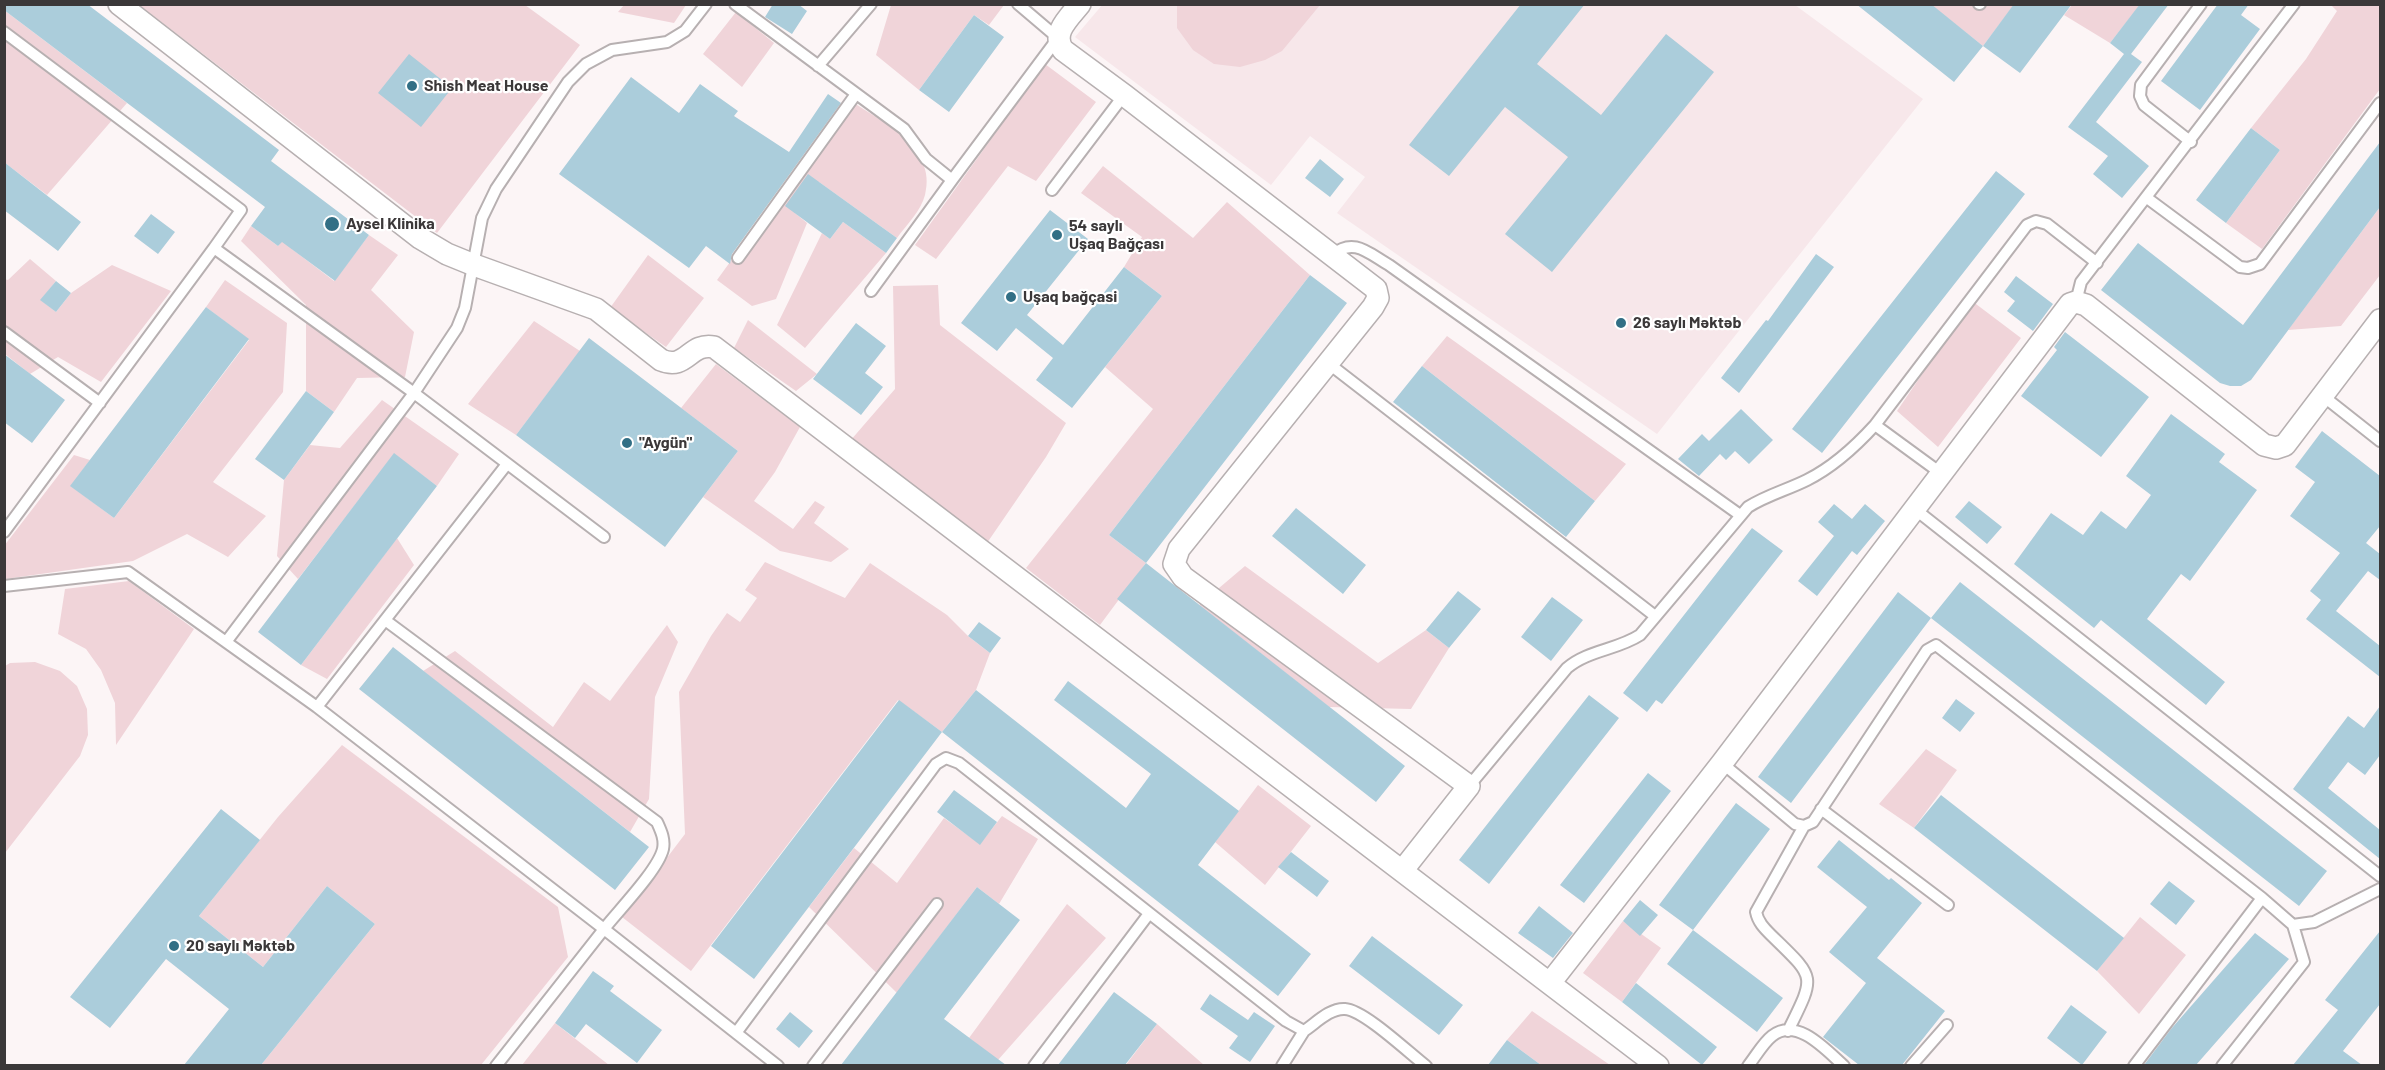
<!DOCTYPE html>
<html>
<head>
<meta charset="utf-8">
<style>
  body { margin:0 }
  #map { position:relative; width:2385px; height:1070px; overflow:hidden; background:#fcf5f6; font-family:Barlow,sans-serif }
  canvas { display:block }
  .frame { position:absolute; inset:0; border:6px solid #3b3839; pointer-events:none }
</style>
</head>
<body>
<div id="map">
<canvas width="2385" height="1070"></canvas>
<div class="frame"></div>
</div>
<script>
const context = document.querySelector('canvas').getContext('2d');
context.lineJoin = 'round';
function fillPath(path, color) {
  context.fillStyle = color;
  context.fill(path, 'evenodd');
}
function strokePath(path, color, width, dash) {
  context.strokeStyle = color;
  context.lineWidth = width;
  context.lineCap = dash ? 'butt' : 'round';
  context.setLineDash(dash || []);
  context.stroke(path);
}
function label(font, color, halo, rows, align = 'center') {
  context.font = font + ' Barlow,sans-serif';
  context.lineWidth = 4.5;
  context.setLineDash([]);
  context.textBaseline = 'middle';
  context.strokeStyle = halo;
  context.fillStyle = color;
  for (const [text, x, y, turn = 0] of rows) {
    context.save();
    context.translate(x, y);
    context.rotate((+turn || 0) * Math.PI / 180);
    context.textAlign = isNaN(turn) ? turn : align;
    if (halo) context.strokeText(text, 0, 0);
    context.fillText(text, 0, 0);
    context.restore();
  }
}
const built = new Path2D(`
  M1103 4 1795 5 1923 99 1657 434 1337 213 1365 177 1310 136 1271 185 1075 37Z`);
const green = new Path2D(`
  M139 5H525L580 45 437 233Z
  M624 5V4L686 5 674 23 618 12Z
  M891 5H1004L989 25 974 15 919 90 876 55Z
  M1177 5V4L1320 5 1282 51 1265 60 1240 67 1214 64 1193 50 1177 28Z
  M1931 5H2014L1983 46Z
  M2072 5H2140L2110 43 2064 15Z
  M2331 5H2380V89L2262 249 2226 223 2280 150 2251 128 2306 59 2337 11Z
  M4 10 127 103 47 195 5 163Z
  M736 12 774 43 742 87 703 54Z
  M1045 64 1096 102 1036 181 1008 166 936 259 915 245Z
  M848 99C880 121 938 147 925 195 921 211 907 224 897 238L819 182 795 213 807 223 776 299 752 306 717 280Z
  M1103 166 1193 238 1227 202 1310 275 1109 535 1146 563 1100 625 1026 568 1153 409 1105 367 1162 296 1124 267 1142 237 1081 193Z
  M2380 207V275L2341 326 2288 330Z
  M297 222 292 249 334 281 369 235 398 255 371 290 414 332 405 377 357 378 334 412 306 391V305L241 241 251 226 278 246Z
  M843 222 886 253 805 348 777 325 822 233 830 239Z
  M648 255 704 298 666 347 610 308Z
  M30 259 56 281 41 300 56 312 71 293 112 265 171 291 101 382 58 357 30 374 5 354 4 279 8 280Z
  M225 280 287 323 283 392 213 482 266 516 228 557 187 534 133 561 5 579 4 546 74 455 90 460 71 486 114 518 249 340 206 307Z
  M938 285 940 325 1066 423 1046 457 987 543 850 441 895 389 893 286Z
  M1972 301 2021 338 1938 447 1897 411Z
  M748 320 817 374 796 391 734 348Z
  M534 321 580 351 516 435 468 404Z
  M1447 336 1626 464 1595 501 1422 366Z
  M716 364 800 427 775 472 754 501 793 529 815 501 825 507 814 523 849 549 831 562 780 551 703 497 738 451 681 408Z
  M382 400 459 454 437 486 394 454 298 579 277 556 284 480 310 445 340 448Z
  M397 538 414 565 327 679 301 665Z
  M765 562 845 598 870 563 947 615 968 636 990 653 976 690 942 732 898 700 691 971 622 917 685 834 679 692 711 636 727 613 740 622 757 598 745 590Z
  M1245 566 1378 663 1426 630 1449 648 1411 709 1329 707 1199 605Z
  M129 581 194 629 116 745 115 703 101 670 86 649 58 634 65 589Z
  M667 625 678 642 655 697 649 799 630 832 423 671 455 651 553 727 584 682 610 701Z
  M35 662 60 671 77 686 87 709 88 735 80 756 5 853V666L10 663Z
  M342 745 558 907 568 957 481 1065H261L375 924 327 886 263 967 199 916 278 817Z
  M1926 749 1957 770 1914 828 1879 804Z
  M1258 785 1311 826 1265 885 1215 842Z
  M1002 816 1038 839 999 904 977 887 897 993 809 907 854 848 897 883 944 818 980 844Z
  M1067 904 1106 938 998 1060 969 1038Z
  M2140 917 2186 955 2139 1014 2097 971Z
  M1623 921 1661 948 1622 1002 1583 973Z
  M1532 1011 1610 1065H1541L1507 1040Z
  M555 1023 609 1065H522Z
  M1157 1024 1204 1065 1125 1066Z`);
const building = new Path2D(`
  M4 4H87L279 150 271 161 369 235 335 281 282 242 278 246 251 226 265 207 4 10Z
  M773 4H798L807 11 792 34 765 17Z
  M1521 4H1585L1537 64 1601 115 1666 34 1714 72 1552 272 1505 234 1568 157 1505 107 1449 176 1409 145Z
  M1856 4H1931L1983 46 1954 82Z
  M2014 4H2072L2020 73 1983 46Z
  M2140 4H2169L2131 54 2142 62 2096 122 2149 166 2122 198 2093 174 2108 156 2068 127 2124 54 2110 43Z
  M2218 4H2249L2241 15 2260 29 2200 110 2161 81Z
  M974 15 1004 37 949 112 919 90Z
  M409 54 452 88 421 127 378 93Z
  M631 77 679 113 700 84 738 111 734 116 789 152 828 94 841 103 732 254 730 264 706 246 689 268 559 174Z
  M2251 128 2280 150 2226 223 2196 200Z
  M2380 142V207L2251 380 2241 386H2230L2220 383 2101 290 2138 243 2243 325Z
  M1320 159 1344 179 1330 197 1305 178Z
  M4 162 81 222 58 251 4 210Z
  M1996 171 2025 194 1822 453 1792 429Z
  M808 174 897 238 886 253 843 222 830 239 785 206Z
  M1050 210 1088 239 1027 315 1063 345 1124 267 1162 296 1072 408 1036 380 1053 358 1016 328 997 351 961 323Z
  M151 214 175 232 158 254 134 236Z
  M1816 254 1834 267 1739 393 1721 378 1766 320 1768 321Z
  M1310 275 1347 303 1146 563 1109 535Z
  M2016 276 2053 304 2033 331 2007 311 2015 301 2004 292Z
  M56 281 71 293 56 312 40 300Z
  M206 307 249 339 114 518 70 486Z
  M856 323 886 346 865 373 883 387 861 415 813 379Z
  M2065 332 2149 397 2101 457 2021 396 2057 350 2054 347Z
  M589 338 738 451 665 547 516 435Z
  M4 354 65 400 32 443 4 422Z
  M1422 366 1595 501 1566 537 1393 402Z
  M306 391 334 412 284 480 255 459Z
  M1741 409 1773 440 1749 464 1735 451 1726 460 1720 454 1699 476 1678 459 1702 434 1709 441Z
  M2171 414 2225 454 2219 462 2257 490 2190 581 2181 574 2147 619 2225 682 2206 705 2101 620 2094 628 2014 564 2051 513 2083 535 2101 511 2126 529 2151 495 2126 476Z
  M2322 431 2380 476V526L2366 543 2380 554V580L2368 571 2336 611 2380 646V677L2306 619 2321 600 2310 591 2340 553 2290 516 2315 482 2295 467Z
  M394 453 437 486 301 665 258 632Z
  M1969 501 2002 527 1987 544 1955 517Z
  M1834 504 1852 519 1865 504 1885 521 1857 555 1852 551 1817 596 1798 581 1834 536 1818 522Z
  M1296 508 1366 565 1343 594 1272 536Z
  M1752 528 1783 551 1662 704 1656 700 1647 712 1623 693Z
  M1146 563 1405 766 1376 802 1117 599Z
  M1960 582 2327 871 2299 906 1931 618Z
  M1458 591 1481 609 1449 648 1426 630Z
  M1898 592 1931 618 1791 803 1758 777Z
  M1552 597 1583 620 1551 661 1521 637Z
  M979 622 1001 638 990 653 968 636Z
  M393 647 649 847 615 890 359 689Z
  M1068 681 1239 811 1198 865 1311 954 1278 996 942 732 976 690 1126 808 1151 774 1054 700Z
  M1589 695 1619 718 1489 884 1459 860Z
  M1956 699 1975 713 1960 732 1942 718Z
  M899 700 942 732 754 979 711 946Z
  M2380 706V755L2365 775 2348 762 2328 788 2380 830V859L2293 789 2348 716 2364 728Z
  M1648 773 1671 791 1584 903 1560 885Z
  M954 790 997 822 980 845 937 812Z
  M1941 795 2124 938 2097 971 1914 828Z
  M1736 803 1770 829 1693 930 1659 905Z
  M221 809 260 840 199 916 263 967 327 886 375 924 261 1065H184L229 1009 166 959 110 1028 70 997Z
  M1839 840 1889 880 1891 878 1922 903 1877 958 1945 1011 1902 1065H1859L1823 1037 1866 983 1829 952 1867 907 1817 867Z
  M1291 852 1329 881 1317 897 1278 867Z
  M2169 881 2195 901 2176 925 2150 904Z
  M977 887 1020 920 944 1019 1006 1065H841Z
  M1640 900 1658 915 1640 936 1623 921Z
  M1539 906 1573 933 1553 958 1518 933Z
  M1693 930 1783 998 1757 1032 1667 964Z
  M2380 931V1004L2343 1051 2362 1065H2293L2338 1010 2325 1000Z
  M2255 933 2289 959 2196 1065H2144L2171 1029Z
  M1372 936 1463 1005 1439 1035 1349 966Z
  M593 971 614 986 610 991 662 1030 637 1063 586 1024 575 1038 555 1023Z
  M1636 983 1717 1047 1702 1065 1622 1002Z
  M1114 992 1157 1024 1125 1065H1058Z
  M1210 994 1248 1020 1254 1012 1275 1026 1250 1062 1229 1048 1238 1036 1200 1009Z
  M2071 1005 2107 1032 2082 1065 2047 1038Z
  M790 1012 813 1031 799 1048 776 1029Z
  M1507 1040 1541 1065H1488Z`);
const service = new Path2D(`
  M735 4 904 129 926 159 952 180 871 291
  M1979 4H1980
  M4 32 241 210 214 248
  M818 66 871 4
  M2191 142 2144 105 2140 96 2141 85 2201 4
  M952 180 1058 38 1018 4
  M1052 190 1124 95
  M2147 198 2240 267 2248 268 2260 264 2380 103
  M1332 255C1354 237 1368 253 1389 265L1740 515
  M738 258 856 94
  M2076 302 2081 282 2294 4
  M4 332 100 403
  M1328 363 1655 616
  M2323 396 2380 441
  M1875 425 1942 474
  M1916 510 2380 876
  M4 532 214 248 414 393 226 642
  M604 537 414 393 457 328 465 308 482 218 496 189 568 82 586 64 612 50 667 42 685 31 706 4
  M4 586 128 572 317 707 604 929 496 1066
  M385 620 657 822C661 831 665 839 663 849 658 870 619 910 604 929L778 1066
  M317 707 507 464
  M1722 763 1795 824 1804 826 1813 822 1927 650 1936 645 2262 898 2293 925 2314 922 2380 889
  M1469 786 1567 668C1588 650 1617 650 1640 635L1748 507C1767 495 1787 490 1807 480 1833 467 1855 447 1875 425L2027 225 2036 221 2047 224 2097 263
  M1821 809 1948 905
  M1788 1031C1816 974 1816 979 1771 935 1764 928 1758 922 1756 912L1804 826
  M736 1033 936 764 946 758 959 763 1286 1021 1304 1031C1316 1023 1330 1008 1345 1009 1364 1010 1409 1053 1426 1066
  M813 1066 937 904
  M1034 1066 1148 915
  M1282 1066 1304 1031
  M1748 1066C1756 1056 1763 1043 1772 1036 1797 1016 1827 1051 1844 1066
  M1911 1066 1947 1025
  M2134 1066 2262 898
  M2222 1066 2304 962 2293 925`);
const minor = new Path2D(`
  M119 4 420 238 447 254 474 265 596 309 661 360C687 371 689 342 714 347L1658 1066
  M1080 4C1069 18 1051 33 1063 50L1124 95 1376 289 1378 298 1373 307 1179 549 1174 564 1183 577 1469 786 1402 871
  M1550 983 1722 763 2070 304 2076 302 2086 305 2264 445 2276 448 2285 445 2380 320`);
const markers = [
  [412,86,6,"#326f85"],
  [332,224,8,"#326f85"],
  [1057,235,6,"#326f85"],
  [1011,297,6,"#326f85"],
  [1621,323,6,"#326f85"],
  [627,443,6,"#326f85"],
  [174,946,6,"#326f85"]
];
const poiNames = [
  ["Shish Meat House",424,86],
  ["Aysel Klinika",346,224],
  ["54 saylı",1069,226],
  ["Uşaq Bağçası",1069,244],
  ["Uşaq bağçasi",1023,297],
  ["26 saylı Məktəb",1633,323],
  ["\"Aygün\"",639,443],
  ["20 saylı Məktəb",186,946]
];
fillPath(built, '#f7e7ea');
fillPath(green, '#f0d4d9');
fillPath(building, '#abcddb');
strokePath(service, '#b7b0b1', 14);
strokePath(minor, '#b7b0b1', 24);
strokePath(service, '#fff', 10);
strokePath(minor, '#fff', 21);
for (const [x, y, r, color] of markers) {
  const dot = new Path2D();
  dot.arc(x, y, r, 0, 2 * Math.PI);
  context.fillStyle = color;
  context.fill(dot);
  strokePath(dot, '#fff', 2);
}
label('bold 16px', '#3b3839', '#fff', poiNames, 'left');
</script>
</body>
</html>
